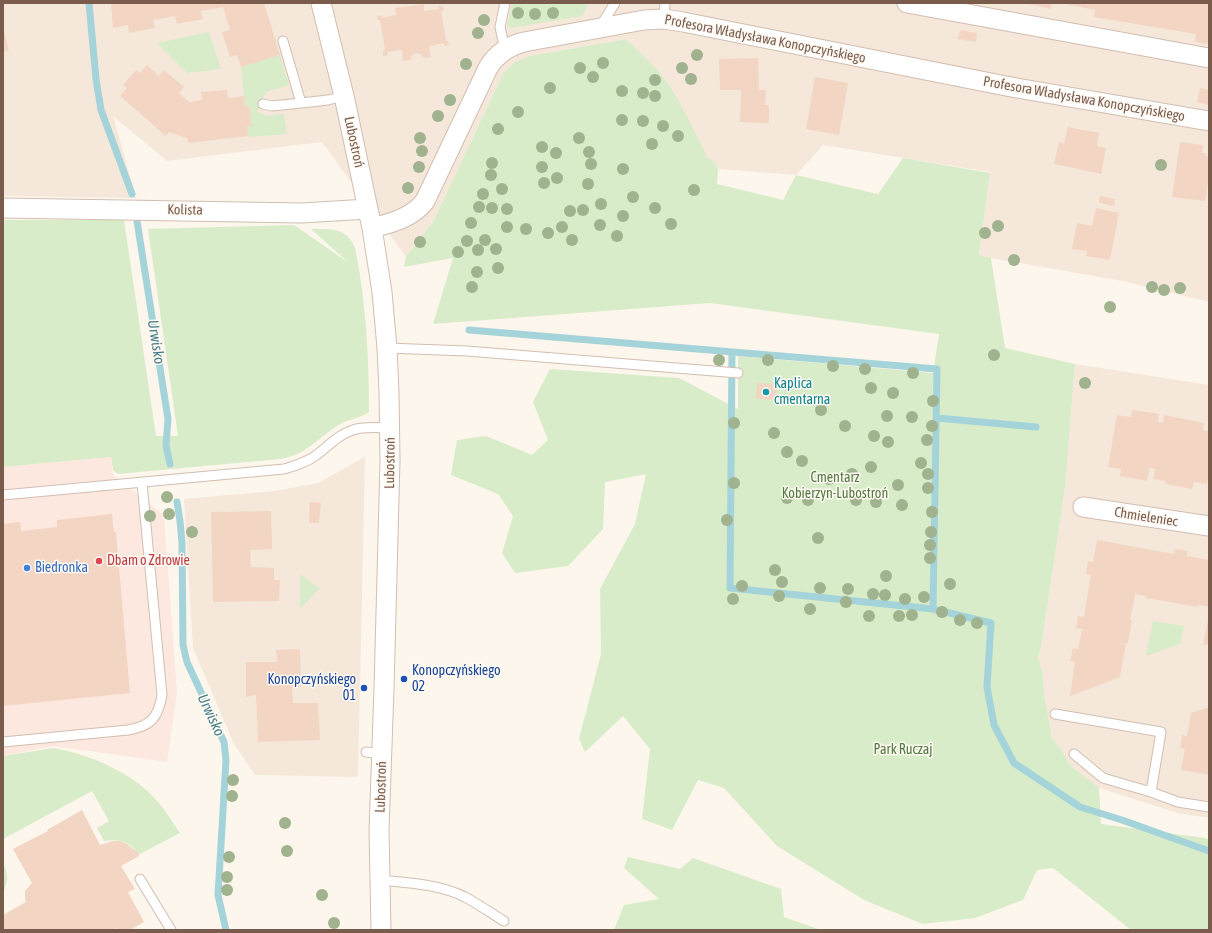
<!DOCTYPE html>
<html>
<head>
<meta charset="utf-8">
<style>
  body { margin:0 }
  #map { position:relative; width:1212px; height:933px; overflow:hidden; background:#fdf6ec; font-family:"Asap Condensed",sans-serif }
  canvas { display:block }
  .frame { position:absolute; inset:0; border:4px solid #7a5c4d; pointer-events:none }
</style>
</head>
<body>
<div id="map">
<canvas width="1212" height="933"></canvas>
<div class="frame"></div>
</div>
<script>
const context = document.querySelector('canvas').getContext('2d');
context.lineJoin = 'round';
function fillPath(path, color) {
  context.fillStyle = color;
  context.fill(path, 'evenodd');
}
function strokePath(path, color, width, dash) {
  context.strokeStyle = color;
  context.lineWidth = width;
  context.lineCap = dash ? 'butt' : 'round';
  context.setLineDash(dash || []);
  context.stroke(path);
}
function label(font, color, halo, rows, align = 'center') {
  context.font = font + ' "Asap Condensed",sans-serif';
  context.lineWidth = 3;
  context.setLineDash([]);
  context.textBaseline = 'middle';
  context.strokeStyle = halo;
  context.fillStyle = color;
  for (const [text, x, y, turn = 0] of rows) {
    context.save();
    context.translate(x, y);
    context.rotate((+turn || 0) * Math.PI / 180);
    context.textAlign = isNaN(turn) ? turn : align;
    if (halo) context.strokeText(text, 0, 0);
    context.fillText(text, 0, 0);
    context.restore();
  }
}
const residential = new Path2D(`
  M3 3H1209V302L1123 281 991 258 979 255 990 172 823 145 796 175 719 169 715 164 708 158 682 106 666 81 649 62 626 39 558 51 503 74 433 222 406 257 322 142 167 161 113 116 136 198 3 196Z
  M1075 364 1209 385V818L1177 813 1099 788 1070 765 1061 749 1052 738 1044 693 1043 674 1038 657 1041 648 1065 488Z
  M365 457 358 777 255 775 233 742 193 648 184 499 274 491 318 483Z`);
const commercial = new Path2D(`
  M111 457 113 475 164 515 177 692 167 762 53 746 3 756V467Z`);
const green = new Path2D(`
  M512 3H575L588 5 582 16 511 28 507 27Z
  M209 32 221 69 187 73 157 43Z
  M626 39C640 53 655 66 667 82 683 105 695 133 708 158 721 167 718 169 717 184L783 200 796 175 878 194 903 158 990 173 979 255 991 258 1005 348 1075 364 1065 488 1041 648 1038 657 1043 674 1044 693 1052 738 1061 749 1070 765 1099 788 1101 824 1205 838 1209 840V930H1131L1053 868 1037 870 1023 900 975 918 923 924 864 900 777 846 724 788 698 780 672 830 642 819 650 749 623 716 585 752 579 739 601 654 600 589 635 524 646 474 605 482 603 529 568 566 515 573 502 553 513 516 498 494 451 475 457 440 486 436 532 455 548 440 533 402 550 369 679 378 738 409V356L933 373 939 334 710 303 433 324 453 258 404 267 406 257 433 222 503 74 515 62 530 56Z
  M280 55 289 85 266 92 257 112 266 116 284 114 287 134 250 137 248 136 247 126 252 125 249 106H245L241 67Z
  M3 220H124L156 436H178L148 229 294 225 349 263 311 229C330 229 347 227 355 248 366 300 369 358 369 412 359 419 347 419 337 426 317 439 306 455 280 459L118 474 113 470 111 457 3 467Z
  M300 574 319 588V589L300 609Z
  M1153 621 1184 626 1180 644 1146 656Z
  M53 748C89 754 134 773 158 802 166 811 173 823 180 833L138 855C131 841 119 839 104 841L97 828 109 821 92 791 3 839V756Z
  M628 857 680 869 693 858 781 889 784 917 821 930H614L624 905 659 899 624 868Z
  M3 863C9 874 8 882 3 893Z`);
const stream = new Path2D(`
  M89 3 96 79 101 110 132 194
  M137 221 168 419 166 446 170 464
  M469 330 937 369 933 609
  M732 352 730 588 933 609 991 623 987 687 994 725 1014 763 1080 807 1122 820 1209 851
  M937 418 1036 427
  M177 502 180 521 182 543 183 645 187 662 224 742 226 760 218 895 226 930`);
const building = new Path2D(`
  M111 3H264L280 55 241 67 237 55 230 57 222 32 230 30 223 7 201 11 203 19 177 24 175 16 153 20 155 28 129 33 128 25 113 28Z
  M1023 3H1052L1051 9Z
  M1060 3H1209V39L1207 44 1195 42 1196 34 1094 17 1095 10Z
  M424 4V11L439 9 438 6H443L444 10 441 11 446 41H448L449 45 444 46V43L429 46 431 57 424 58 421 54 416 53 412 55 411 60 403 61 402 50 387 52 388 55 383 56V51L385 50 380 20H378L377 16 382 15V18L396 15 395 8Z
  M3 27 9 50 3 52Z
  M960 30 977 33 976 42 958 39Z
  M758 58 759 90H766L765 105H769V123L740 122 741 90H720L719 59Z
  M147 65 159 76 164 70 184 87 179 93 189 102 202 100 201 92 227 90 228 98 244 96 245 106H249L252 126H247L248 136 188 143 187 138 169 132 166 136 120 96 127 88 123 85 136 70 140 73Z
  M815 77 848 83 839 135 806 129Z
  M1200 88 1209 90V105L1197 102Z
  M1068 127 1099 133 1097 146 1106 148 1101 174 1054 164 1059 142 1064 144Z
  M1180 142 1203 145 1202 153H1206L1205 156 1209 157V175L1205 201 1172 197Z
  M1100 196 1115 199 1114 206 1099 203Z
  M1096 208 1119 213 1110 260 1086 256 1087 251 1072 249 1077 223 1092 226Z
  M757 383 777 384 776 400 756 399Z
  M1132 410 1159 414 1158 422 1163 423 1164 415 1204 423 1203 430 1209 431V472L1207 484 1194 482 1192 489 1165 484 1166 481 1153 479 1155 469 1149 468 1147 481 1120 476 1121 469 1108 467 1117 415 1131 417Z
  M310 502 321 503 319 523H309Z
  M271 511 272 549 250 550 251 567 274 568V580H280L279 601 213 602 211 512Z
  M112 514 114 532H116L130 693 3 706V524L20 522 21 531 57 527V520Z
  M1097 540 1174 554 1175 549 1188 551 1187 556 1209 560V607L1199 605 1198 607 1146 598V596L1135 594 1130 620H1132L1128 643H1126L1120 677 1070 696 1075 662 1070 661 1073 648 1078 649 1082 629 1076 628 1078 616 1084 617 1091 575 1086 574 1088 561 1093 562Z
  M1208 619 1209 644 1203 646Z
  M300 649 301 687H292L293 703H318L320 740 258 742 256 695 246 697V662H277L276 650Z
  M1209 707V775L1181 770 1185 749 1180 748 1182 735 1187 736 1191 713Z
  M82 810 100 845 113 841H120L127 844 138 853 139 856 121 866 135 889 128 892 144 922 130 930H117L116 928 113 930H3V915L26 902 25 899V891L32 883 13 849 48 831 47 830Z`);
const service = new Path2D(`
  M664 19 665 3
  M600 27 615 3
  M283 41 301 103 328 100 344 96
  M505 50 500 27 505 3
  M263 104 272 106 301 103
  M387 348 467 351 738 373
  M3 495 284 469C295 466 305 463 315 456 328 447 337 435 353 430 364 426 378 428 390 428
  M1055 714 1161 732 1151 792 1178 802 1209 807
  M3 742 128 730C151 726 158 718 162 695L142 483
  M366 752 382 754
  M1074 754 1103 778 1151 792
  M140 879 171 930
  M380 880C408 883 439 884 465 897 478 904 491 913 504 921`);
const minor = new Path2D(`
  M321 3 344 96 372 228 382 292 387 348 389 392 390 461 384 689 379 831 381 930
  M907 3 1209 58
  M3 208 302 213 368 209
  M372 228C391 223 412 218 425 201L488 68C496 54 509 46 524 42L644 20 664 19 683 22 1011 87 1209 121
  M1083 507 1209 526`);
const trees = [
  [518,13],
  [553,13],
  [535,14],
  [484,20],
  [478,33],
  [697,55],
  [603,63],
  [466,64],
  [580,68],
  [682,68],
  [593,77],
  [691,79],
  [655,80],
  [550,88],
  [622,91],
  [643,93],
  [655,96],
  [450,100],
  [518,112],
  [438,116],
  [622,120],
  [643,121],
  [663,126],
  [498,129],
  [678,136],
  [420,138],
  [579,138],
  [652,144],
  [542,147],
  [422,151],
  [589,152],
  [556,153],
  [492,163],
  [591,164],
  [1161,165],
  [419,167],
  [542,167],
  [623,169],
  [491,175],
  [557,178],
  [544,183],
  [588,184],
  [408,188],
  [502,189],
  [694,190],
  [483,194],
  [633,197],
  [601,204],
  [479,207],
  [492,208],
  [655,208],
  [507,209],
  [583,210],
  [570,211],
  [623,216],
  [471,223],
  [671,224],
  [600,225],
  [998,226],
  [507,227],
  [562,227],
  [526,229],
  [548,233],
  [985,233],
  [617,236],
  [485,240],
  [572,240],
  [467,241],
  [420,242],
  [496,249],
  [478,250],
  [458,252],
  [1014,260],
  [498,268],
  [477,272],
  [472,287],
  [1152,287],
  [1180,288],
  [1164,290],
  [1110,307],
  [994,355],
  [719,360],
  [768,360],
  [833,366],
  [865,369],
  [913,373],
  [1085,383],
  [871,388],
  [893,393],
  [933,401],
  [821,410],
  [887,416],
  [912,417],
  [734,423],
  [845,426],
  [932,426],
  [774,433],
  [874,436],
  [927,440],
  [888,442],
  [787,452],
  [802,461],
  [921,463],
  [871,467],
  [852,474],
  [928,474],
  [829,479],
  [734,483],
  [898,485],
  [928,488],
  [167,497],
  [787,498],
  [808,500],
  [856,500],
  [876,502],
  [902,505],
  [932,512],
  [169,514],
  [150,516],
  [727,520],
  [192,532],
  [931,532],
  [818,538],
  [930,545],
  [930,558],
  [775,570],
  [886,576],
  [782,582],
  [950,584],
  [742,586],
  [820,588],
  [848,589],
  [873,594],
  [885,595],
  [779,596],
  [924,597],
  [733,599],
  [905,599],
  [846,602],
  [810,609],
  [942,612],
  [912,615],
  [869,616],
  [899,616],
  [960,620],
  [977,623],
  [233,780],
  [232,796],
  [285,823],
  [287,851],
  [229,857],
  [227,877],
  [227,890],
  [322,895],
  [334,923]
];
const markers = [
  [766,392,4,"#0f9aa8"],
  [99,561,4,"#e0444e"],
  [27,568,4,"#3f7fe0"],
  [404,679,4,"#1a4fb4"],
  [364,688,4,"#1a4fb4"]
];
const streetNames = [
  ["Profesora Władysława Konopczyńskiego",765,39,11],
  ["Profesora Władysława Konopczyńskiego",1084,99,10],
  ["Lubostroń",354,142,78],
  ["Kolista",185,210,1],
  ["Lubostroń",390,463,-89],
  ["Chmieleniec",1146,517,9],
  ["Lubostroń",381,787,-88]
];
const cultureNames = [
  ["Kaplica",774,384],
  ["cmentarna",774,400]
];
const parkNames = [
  ["Cmentarz",835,478],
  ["Kobierzyn-Lubostroń",835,494],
  ["Park Ruczaj",903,750]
];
const healthNames = [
  ["Dbam o Zdrowie",107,561]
];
const shopNames = [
  ["Biedronka",35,568]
];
const transitNames = [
  ["Konopczyńskiego",412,671],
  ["02",412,687],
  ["Konopczyńskiego",356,680,"right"],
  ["01",356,696,"right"]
];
const waterNames = [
  ["Urwisko",156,342,81],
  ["Urwisko",211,715,65]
];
fillPath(residential, '#f5e8da');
fillPath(commercial, '#fde8e0');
fillPath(green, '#d8ecc9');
strokePath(stream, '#a5d3da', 7);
fillPath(building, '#f3d5c3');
strokePath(service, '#d1beb0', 11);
strokePath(minor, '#d1beb0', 21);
strokePath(service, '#fff', 9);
strokePath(minor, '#fff', 19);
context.fillStyle = '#a0b28e';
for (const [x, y] of trees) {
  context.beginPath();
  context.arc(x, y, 6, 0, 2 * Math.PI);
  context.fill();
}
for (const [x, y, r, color] of markers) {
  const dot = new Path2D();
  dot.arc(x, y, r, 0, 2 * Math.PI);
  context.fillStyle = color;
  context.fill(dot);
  strokePath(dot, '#fffaf3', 1.5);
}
label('14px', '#7a5c4d', '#fffaf3', streetNames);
label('14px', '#0d838f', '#fffaf3', cultureNames, 'left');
label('14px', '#537a41', '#fffaf3', parkNames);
label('14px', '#be3a42', '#fffaf3', healthNames, 'left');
label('14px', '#366cbe', '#fffaf3', shopNames, 'left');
label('14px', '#164399', '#fffaf3', transitNames, 'left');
label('italic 15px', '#437c86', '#fffaf3', waterNames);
</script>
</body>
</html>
